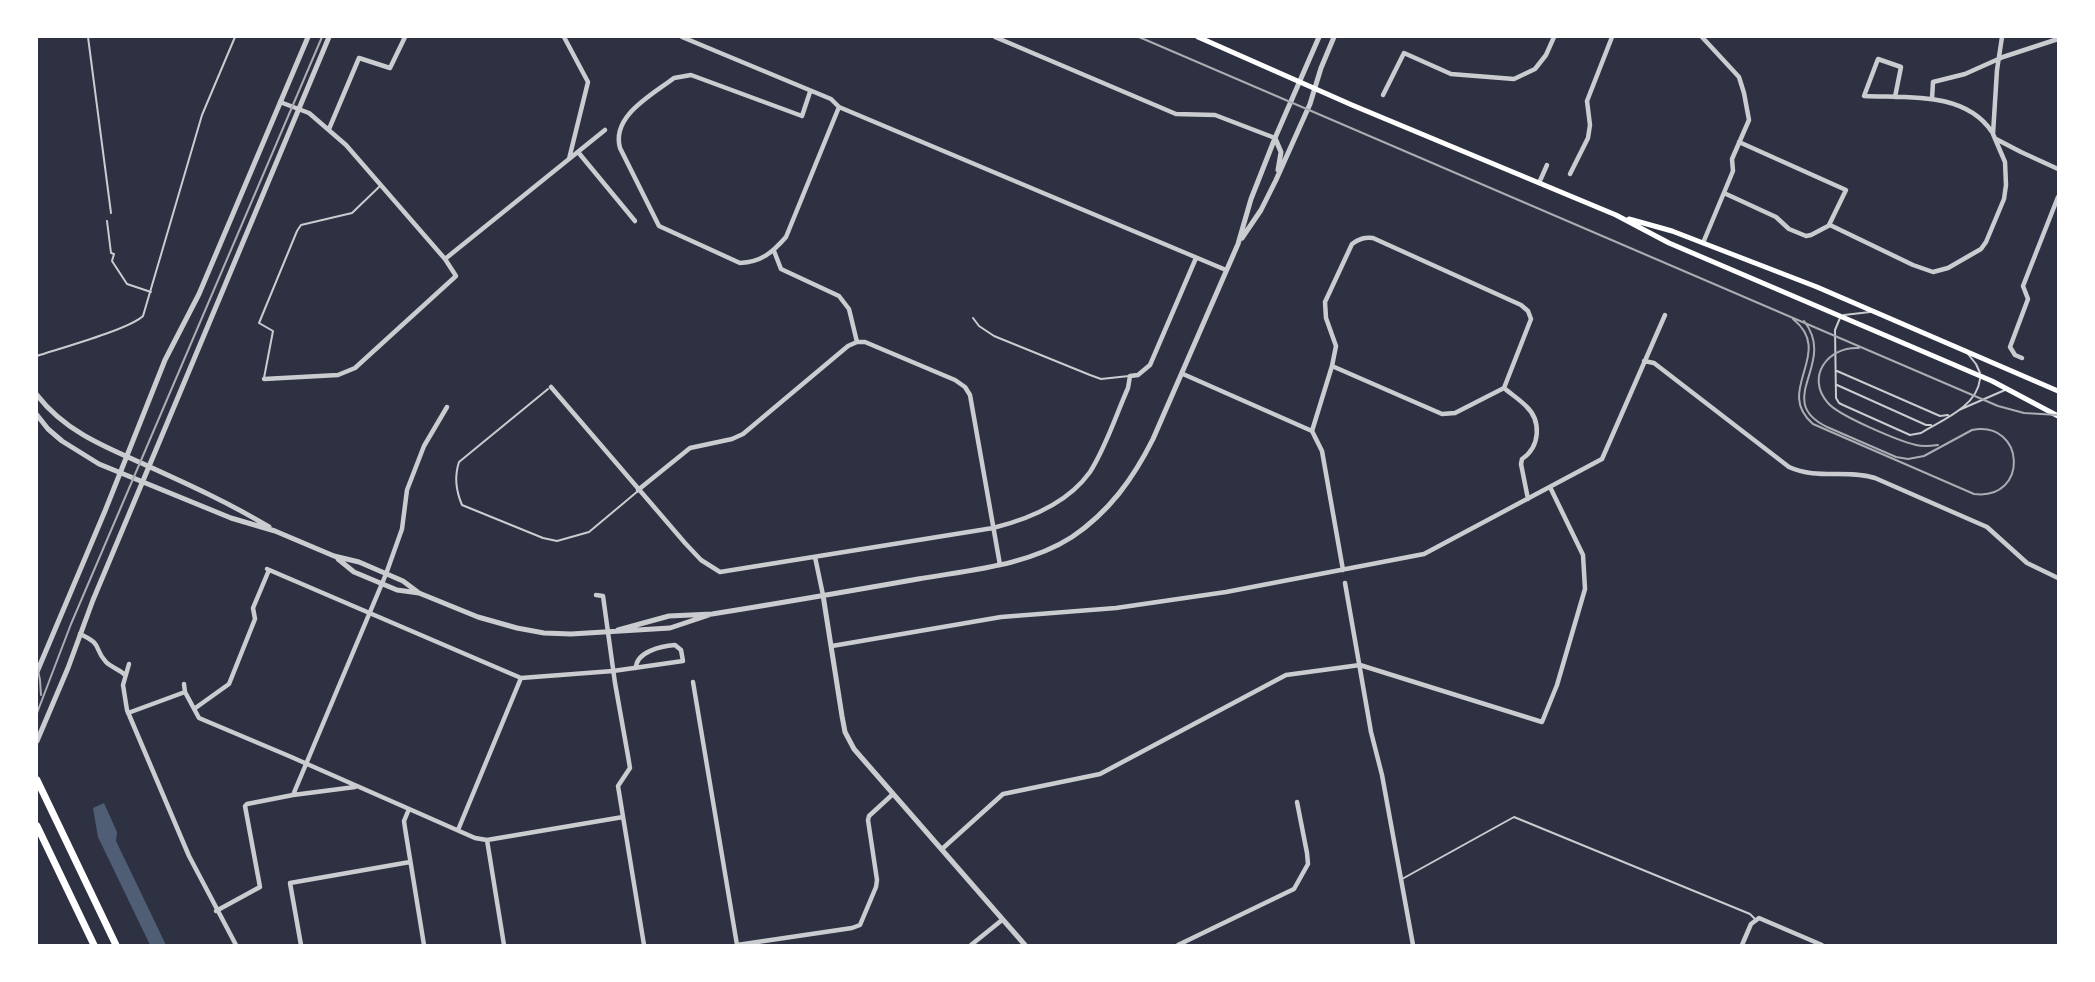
<!DOCTYPE html>
<html>
<head>
<meta charset="utf-8">
<style>
  body { margin:0 }
  #map { position:relative; width:2095px; height:982px; overflow:hidden; background:#2d3142; font-family:"Public Sans",sans-serif }
  canvas { display:block }
  .frame { position:absolute; inset:0; border:38px solid #fff; pointer-events:none }
</style>
</head>
<body>
<div id="map">
<canvas width="2095" height="982"></canvas>
<div class="frame"></div>
</div>
<script>
const context = document.querySelector('canvas').getContext('2d');
context.lineJoin = 'round';
function fillPath(path, color) {
  context.fillStyle = color;
  context.fill(path, 'evenodd');
}
function strokePath(path, color, width, dash) {
  context.strokeStyle = color;
  context.lineWidth = width;
  context.lineCap = dash ? 'butt' : 'round';
  context.setLineDash(dash || []);
  context.stroke(path);
}
const water = new Path2D(`
  M104 803 117 832 116 841 166 945H150L98 837 93 808Z`);
const service = new Path2D(`
  M88 37 111 213
  M107 221 111 253 114 254 112 261 127 284 151 292
  M1844 315 1870 312
  M973 318 979 326 994 336 1090 375 1101 379 1129 376
  M1840 318 1835 330 1836 398 1839 403 1843 405 1910 435 1921 433C1942 420 1977 407 1980 379
  M1968 354 1976 364 1980 373
  M37 356C58 349 130 329 143 316L202 115 235 37
  M1837 371 1940 416 1948 415
  M264 378 273 331 259 323 297 231 301 225 352 213 380 186
  M1837 385 1926 425H1931
  M548 389 459 462C454 477 456 491 462 505L543 538 557 541 589 532 638 491
  M1959 410 2005 390
  M1402 879 1514 817 1750 914 1755 919`);
const minor = new Path2D(`
  M564 37 588 82 569 159
  M682 37 831 99 839 107 1226 270
  M995 37 1176 114 1215 115 1275 138
  M1702 37 1739 77 1744 93 1749 120 1732 159 1733 171 1703 243
  M810 92 802 116 691 75 674 78C652 95 611 116 620 148L659 226 740 263C761 262 772 253 786 237L839 107
  M1383 95 1404 53 1451 74 1514 79 1535 69 1546 55 1554 37
  M1895 97 1901 67 1878 59 1864 96C1907 98 1965 91 1992 132
  M1932 99 1933 82 1965 74 2003 57 2058 39
  M329 129 359 58 390 68 405 37
  M1996 139 2021 152 2058 169
  M1739 142 1846 190 1829 225
  M578 152 635 221
  M1570 174 1588 138 1590 125 1587 101 1612 37
  M1539 183 1547 165
  M1724 193 1776 217 1789 229 1806 236 1811 235 1830 225 1913 265 1933 272 1948 268 1981 249 1986 242 2004 199 2006 185 2005 162 1993 134 1997 70 2002 37
  M774 251 781 269 839 296 849 309 857 342
  M445 259 605 130
  M2022 358 2015 355 2010 347 2028 299 2023 286 2058 197
  M1644 361 1654 363 1789 467C1817 480 1847 469 1875 478L1987 527 2027 563 2058 578
  M1183 374 1312 431 1322 451 1343 570
  M264 379 338 375 355 368 456 276 445 259 346 145 309 113 280 102
  M551 387 685 543 701 560 720 572 993 528C1029 519 1068 503 1090 472 1106 447 1116 415 1128 388L1130 376 1138 375 1150 365 1196 258
  M1504 388C1511 394 1519 399 1526 406 1542 421 1540 447 1522 459L1521 464 1528 499
  M1312 431 1332 366 1442 414 1455 413 1504 388 1531 319 1528 311 1521 305 1373 238C1364 237 1359 239 1352 244L1325 302 1326 318 1336 346 1332 366
  M638 490 690 448 732 439 743 434 848 346 857 342H865L955 380 965 387 970 395 1000 565
  M815 557 823 595
  M267 569 521 678 458 830
  M1345 583 1371 732 1382 775 1413 945
  M596 595 603 596 615 683 628 756 630 768 618 786 644 945
  M80 634C104 645 93 648 106 662 112 668 119 669 125 675
  M832 646 1001 617 1116 608 1226 592 1424 554 1602 459 1665 315
  M129 664 123 685 127 710 189 856 236 945
  M521 678 613 671 683 661 681 650 675 645C661 646 636 652 636 668
  M693 682 737 945 852 928 860 925 876 887 877 880 868 820 869 816 893 794
  M184 684 185 692
  M194 709 229 684 255 619 253 608 269 570
  M128 713 185 692 199 718 289 756 475 838 487 840 623 817
  M293 795 386 574 402 529 407 490 424 446 447 407
  M409 809 404 821 405 828 424 945
  M487 840 504 945
  M942 849 1003 794 1100 774 1286 675 1360 665 1542 722 1557 685 1585 589 1583 555 1550 487
  M216 911 260 887 245 806 247 804 293 795 355 787
  M301 945 290 883 410 862
  M971 945 1002 920
  M1178 945 1294 889 1308 864 1307 853 1297 802
  M1742 945 1751 924 1759 918 1822 945`);
const tertiary = new Path2D(`
  M1275 138 1281 152 1278 170
  M1242 238 1261 210 1276 180 1310 104 1321 68 1334 37
  M37 395C63 429 100 445 139 462 183 482 228 502 269 527
  M37 415 48 429 62 441 99 464 231 518 275 531 334 556 359 562 403 581 419 593
  M338 559 354 572 397 590 419 593 478 617 517 628 544 633 571 634 670 628 709 615
  M823 595 842 716 845 732 854 749 1025 945
  M618 630 669 616 712 614C781 603 850 591 918 579 969 570 1027 566 1072 537 1109 512 1133 479 1153 439L1238 244 1251 199 1275 138 1319 37
  M37 672 105 511 165 360 199 294 308 37
  M37 741 68 668 93 600 329 37`);
const secondary = new Path2D(`
  M1198 37 1352 105 1616 215 1669 243 1992 381 2058 416
  M1629 219 1672 231 1817 287 2058 391`);
const motorway = new Path2D(`
  M37 780 116 945
  M37 826 94 945`);
const tram = new Path2D(`
  M1139 37 1998 406 2024 413 2058 415
  M1793 319C1836 353 1773 390 1813 424L1974 494C2029 501 2026 420 1972 430L1924 456 1908 459 1896 457 1827 427C1772 400 1838 364 1804 321
  M1859 348C1828 346 1805 377 1828 403 1839 416 1899 441 1916 445 1924 447 1931 446 1938 445
  M37 666 40 680 41 695
  M37 713 71 624 322 37`);
fillPath(water, '#4f5d75');
strokePath(service, '#caccd0', 2);
strokePath(minor, '#caccd0', 4.5);
strokePath(tertiary, '#caccd0', 5);
strokePath(secondary, '#fff', 5);
strokePath(motorway, '#fff', 7);
strokePath(tram, '#abadb3', 2);
</script>
</body>
</html>
